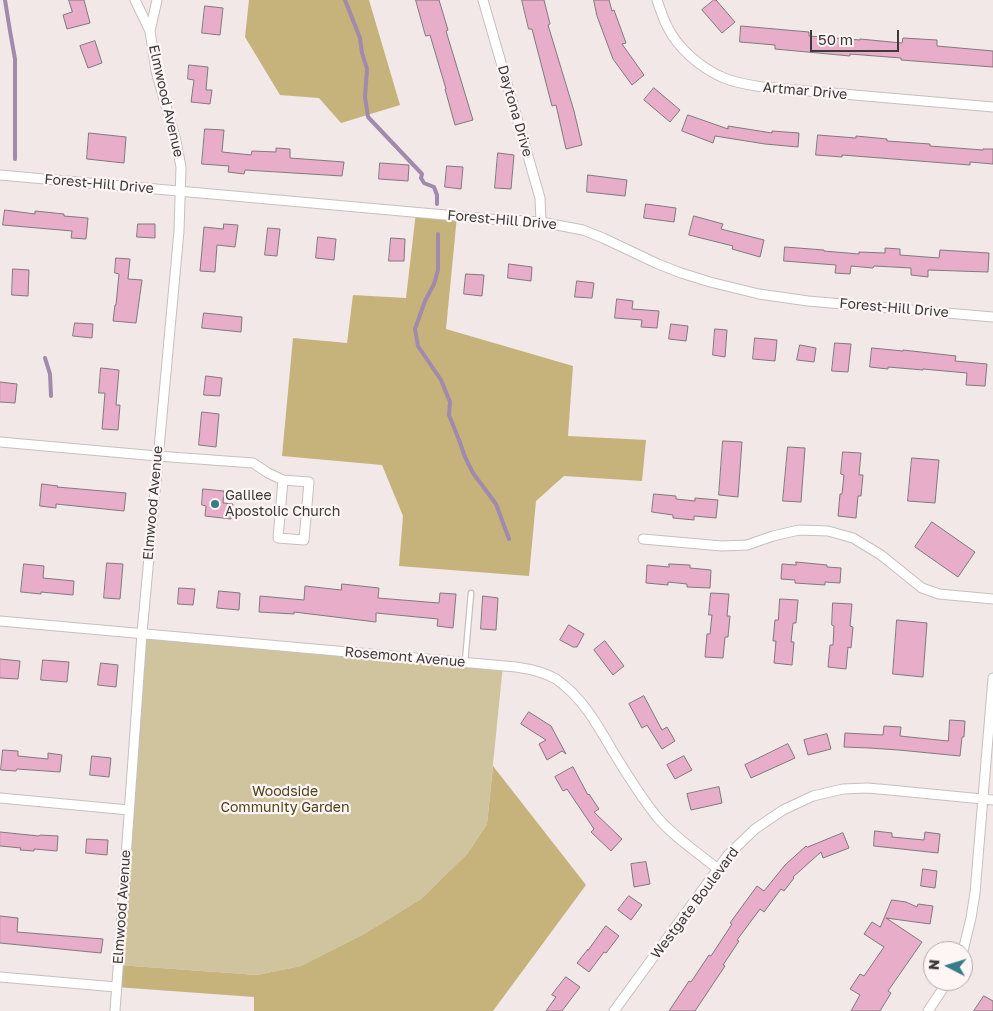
<!DOCTYPE html>
<html>
<head>
<meta charset="utf-8">
<style>
  body { margin:0 }
  #map { position:relative; width:993px; height:1011px; overflow:hidden; background:#f1e8e7; font-family:"Golos Text",sans-serif }
  canvas { display:block }
  .north { position:absolute; left:923px; top:941px; width:50px; height:50px; box-sizing:border-box; background:#fef5f5; border:1px solid #b1aaaa; border-radius:50%; rotate:275deg; font-size:14px; font-weight:700; line-height:20px; text-align:center; color:#3d3a3a }
  .north::after { content:''; display:block; margin:auto; width:18px; height:22px; background:#377d89; clip-path:polygon(50% 0,100% 100%,50% 72%,0 100%) }
  .scale { position:absolute; left:810px; top:30px; width:89px; height:22px; box-sizing:border-box; border:2px solid #3d3a3a; border-top:0; padding-left:6px; font-size:15px; line-height:18px; white-space:nowrap; color:#3d3a3a; -webkit-text-stroke:4px #fef5f5; paint-order:stroke }
</style>
</head>
<body>
<div id="map">
<canvas width="993" height="1011"></canvas>
<div class="north">N</div>
<div class="scale">50 m</div>
</div>
<script>
const context = document.querySelector('canvas').getContext('2d');
context.lineJoin = 'round';
function fillPath(path, color) {
  context.fillStyle = color;
  context.fill(path, 'evenodd');
}
function strokePath(path, color, width, dash) {
  context.strokeStyle = color;
  context.lineWidth = width;
  context.lineCap = dash ? 'butt' : 'round';
  context.setLineDash(dash || []);
  context.stroke(path);
}
function label(font, color, halo, rows, align = 'center') {
  context.font = font + ' "Golos Text",sans-serif';
  context.lineWidth = 4.5;
  context.setLineDash([]);
  context.textBaseline = 'middle';
  context.strokeStyle = halo;
  context.fillStyle = color;
  for (const [text, x, y, turn = 0] of rows) {
    context.save();
    context.translate(x, y);
    context.rotate((+turn || 0) * Math.PI / 180);
    context.textAlign = isNaN(turn) ? turn : align;
    if (halo) context.strokeText(text, 0, 0);
    context.fillText(text, 0, 0);
    context.restore();
  }
}
const green = new Path2D(`
  M142 633 503 665 487 824 467 854 421 899 364 934 301 966 257 975 118 965Z`);
const forest = new Path2D(`
  M249 0H369L400 105 341 123 319 98 280 95 245 37Z
  M416 212 457 216 446 329 573 366 568 436 646 440 642 481 564 476 536 501 529 576 399 566 403 516 382 465 282 456 293 338 347 343 353 295 406 298Z
  M493 766 586 885 493 1011H254V997L116 987 118 965 257 975 301 966 364 934 421 899 467 854 487 824Z`);
const stream = new Path2D(`
  M5 0 10 31 15 59V159
  M345 0 360 38 362 53 367 69 365 97 368 117 422 174 421 178 424 183 434 187 437 195V204
  M438 234V270L434 284 425 301 415 329 418 346 441 380 450 402 449 415 459 440 465 457 473 473 496 504 509 539
  M45 358 50 374 51 396`);
const building = new Path2D(`
  M69 0H84L90 23 67 29 63 15 72 12Z
  M416 0H439L448 30 446 31 473 120 455 125 445 89H446L430 35 426 36Z
  M522 0H544L550 24 548 25 574 111 582 145 566 149 556 105 552 106 532 29H529Z
  M594 0H609L612 11 614 10 626 43 622 44 644 75 632 85 613 59 597 16Z
  M714 0H716L735 22 722 33 702 10Z
  M205 6 223 8 220 35 202 33Z
  M741 26 809 32V36L860 40V39L902 43 903 38 937 40V46L993 51V67L901 60V58L850 54V56L775 49V45L740 42Z
  M95 41 102 63 88 68 80 46Z
  M189 65 208 67 206 90H212L210 104 191 102 194 80 188 79Z
  M654 88 680 110 670 122 644 100Z
  M688 115 728 129V126L772 133V131L799 133 798 147 765 144 715 136 713 143 682 131Z
  M205 129 224 130 222 152 251 155 252 151 276 152V148L290 149V158L344 162 342 176 245 170 244 174 228 172 229 166 202 164Z
  M89 133 126 137 124 163 87 159Z
  M818 135 856 138V136L887 139V141L930 144V146L983 150V149H993V164L970 162V165L842 155V157L816 155Z
  M498 153 514 155 511 189 495 188Z
  M380 163 409 165 408 181 379 179Z
  M447 166 463 167 461 189 445 187Z
  M588 175 627 180 625 196 587 192Z
  M646 204 676 208 674 222 644 218Z
  M5 210 35 214V211L64 214V216L88 218 86 239 71 238 72 231 3 225Z
  M694 216 723 224 721 229 764 240 760 257 732 249 733 246 689 235Z
  M138 224H155V238L137 237Z
  M224 224 238 225 235 247 217 245 215 272 200 271 204 227 223 229Z
  M268 228 280 229 277 256 265 255Z
  M318 237 336 239 334 260 316 258Z
  M391 238 405 239 404 261H389Z
  M785 247 824 250V251L859 254V252L885 253V248L900 249V255L939 258 940 250 989 253 988 272 928 270V277L911 275V268L874 266 873 268 851 266 850 274 835 273 836 265 784 261Z
  M116 258 130 259 128 279 142 280 136 323 113 321 115 305H116L119 274 115 273Z
  M509 264 532 267 531 281 508 278Z
  M13 269 29 270 28 296 12 295Z
  M466 274 484 275 482 296 464 294Z
  M577 281 594 283 592 298 575 297Z
  M617 299 633 301 632 309 659 311 657 328 641 327 642 320 615 318Z
  M204 313 242 317 241 332 202 328Z
  M75 323 93 324 92 338 73 336Z
  M671 324 688 326 686 341 669 339Z
  M715 329 727 330 725 357 713 355Z
  M755 338 777 340 775 361 753 359Z
  M835 343 851 344 848 372 832 371Z
  M800 345 816 348 814 362 797 360Z
  M872 348 903 351V350L956 356 955 361 987 364 985 386 966 385 967 373 923 369V370L888 367V369L870 367Z
  M101 368 119 370 116 405H120L118 430 102 429 105 393H99Z
  M206 376 222 378 220 396 204 395Z
  M0 382 17 384 15 403 0 402Z
  M202 412 219 414 216 447 199 445Z
  M723 441 742 442 738 497 719 495Z
  M788 447 805 448 801 502 783 501Z
  M843 452 861 453 859 475H863L861 496H858L856 518 838 516 840 494H842L844 475 841 474Z
  M912 458 939 460 935 503 908 501Z
  M42 484 58 486 57 487 126 493 124 511 56 504V508L40 506Z
  M203 489 224 491 223 503 233 504 231 519 205 516 206 506 202 505Z
  M654 494 676 496V499L695 501V498L718 500 716 518 694 516V520L673 518V515L652 512Z
  M932 522 975 552 958 577 915 547Z
  M796 562 827 565V567L841 568 840 583 825 582V585L795 583V580L781 579 782 564 796 565Z
  M107 563 123 564 120 599 104 598Z
  M24 564 44 566 43 578 74 581 73 595 41 592V594L21 592Z
  M669 564 690 565V568L711 570 710 588 687 587V584L668 582V585L646 583 647 565 669 567Z
  M342 584 379 588 378 598 439 603 440 593 456 594 453 628 437 626 438 619 376 613V622L294 612V614L259 612 260 596 304 600 305 586 341 590Z
  M179 588 195 589 193 605 178 604Z
  M219 591 240 593 239 610 217 608Z
  M711 593 729 594 727 616H730L728 637H725L723 658 705 657 707 634H710L712 615H709Z
  M483 596 498 598 496 630 481 629Z
  M780 599 798 600 796 623H793L791 642H794L792 665 774 663 776 641H773L775 620H778Z
  M833 603 852 604 850 626 853 627 851 648 848 647 846 669 828 667 830 645H833L834 626 832 625Z
  M897 620 927 623 923 677 893 674Z
  M569 625 584 634 577 647H573L560 640Z
  M605 641 624 666 613 675 594 650Z
  M0 659 20 661 18 679 0 678Z
  M43 660 69 662 67 682 41 680Z
  M101 663 118 665 116 687 98 685Z
  M644 696 662 730 667 727 675 741 662 749 647 725 642 728 629 704Z
  M529 712 551 726 566 754 562 751 547 760 539 744 546 740 521 724Z
  M950 720 965 721 964 737H962L960 756 899 750 869 748 844 747 845 733 883 735 884 726 901 727 900 736 948 741Z
  M827 734 831 749 808 755 804 740Z
  M788 744 795 758 751 778 745 765Z
  M3 750 18 751V756L48 759V753L62 755 60 772 17 769 16 771 1 770Z
  M92 756 111 758 109 777 90 775Z
  M684 756 692 770 675 779 667 765Z
  M573 767 588 795 589 794 599 809 594 812 622 839 611 851 591 832 594 829 567 789 563 791 555 777Z
  M719 787 722 803 691 810 687 794Z
  M875 831 892 833V837L924 840 925 832 940 834 938 853 874 846Z
  M0 832 39 836 40 835 58 836 57 851 34 849V851L20 850 21 848 0 846Z
  M843 833 849 848 823 858 821 852 793 877 794 878 784 891 781 889 764 912 760 909 737 940 739 941 723 965 725 966 695 1011H669L689 981 691 982 709 955 711 956 732 924 730 923 757 886 764 891 785 865 806 846 807 847Z
  M87 839 108 840 107 855 86 853Z
  M646 862 650 884 634 887 631 864Z
  M923 869 937 871 935 888 921 886Z
  M629 896 642 905 631 920 618 910Z
  M892 900 906 902 917 907 918 904 933 906 930 924 886 918 922 942 888 991 891 993 880 1011H851L860 995 850 989 860 974 864 976 884 947 864 934 872 922 880 927Z
  M0 916 18 918 17 932 103 939 101 953 0 943Z
  M606 926 619 936 606 953 604 952 589 972 577 963 588 949V950Z
  M566 977 580 987 562 1011H546L556 997 552 995Z
  M984 996 993 1001V1011H974Z`);
const service = new Path2D(`
  M465 662 471 593`);
const minor = new Path2D(`
  M135 0 150 31
  M483 0 540 198 541 222
  M657 0C660 9 663 18 667 26 678 49 701 68 724 78 736 83 749 85 762 87L993 107
  M0 175 490 219 541 222 583 230 603 238 658 264 681 273 710 282 759 294 808 301 993 317
  M0 442 157 456 253 463 268 473 283 480 309 482 304 540 278 538 283 480
  M643 539 722 546 747 545 773 536 799 530 828 531 853 538 881 555 922 588 939 594 993 599
  M0 621 516 667C530 669 544 672 556 679 582 697 597 724 612 750 626 773 640 796 657 817 674 837 697 852 718 869
  M0 798 129 810
  M963 951 971 918 975 893 993 678
  M0 977 116 987
  M115 1011 142 633 179 231 181 167 176 141 156 71 150 31 157 0
  M614 1011 728 855 755 829 783 810 813 796 843 789 867 788 890 790 993 800
  M928 1011 948 981`);
const markers = [
  [215,504,5,"#377d89"]
];
const streetNames = [
  ["Artmar Drive",805,91,5],
  ["Elmwood Avenue",166,101,77],
  ["Daytona Drive",515,111,74],
  ["Forest-Hill Drive",99,184,5],
  ["Forest-Hill Drive",502,220,5],
  ["Forest-Hill Drive",894,308,5],
  ["Elmwood Avenue",153,503,-85],
  ["Rosemont Avenue",405,657,5],
  ["Westgate Boulevard",695,903,-53],
  ["Elmwood Avenue",122,907,-86]
];
const poiNames = [
  ["Galilee",225,496],
  ["Apostolic Church",225,512]
];
const parkNames = [
  ["Woodside",285,792],
  ["Community Garden",285,808]
];
fillPath(green, '#d0c49f');
fillPath(forest, '#c5b37b');
strokePath(stream, '#a18aac', 4);
fillPath(building, '#e7adc9');
strokePath(building, '#80797c', 1);
strokePath(service, '#c8bfbf', 7);
strokePath(minor, '#c8bfbf', 11);
strokePath(service, '#fff', 4.5);
strokePath(minor, '#fff', 9);
for (const [x, y, r, color] of markers) {
  const dot = new Path2D();
  dot.arc(x, y, r, 0, 2 * Math.PI);
  context.fillStyle = color;
  context.fill(dot);
  strokePath(dot, '#fef5f5', 2);
}
label('14px', '#3d3a3a', '#fef5f5', streetNames);
label('14px', '#3d3a3a', '#fef5f5', poiNames, 'left');
label('14px', '#504317', '#fef5f5', parkNames);
</script>
</body>
</html>
